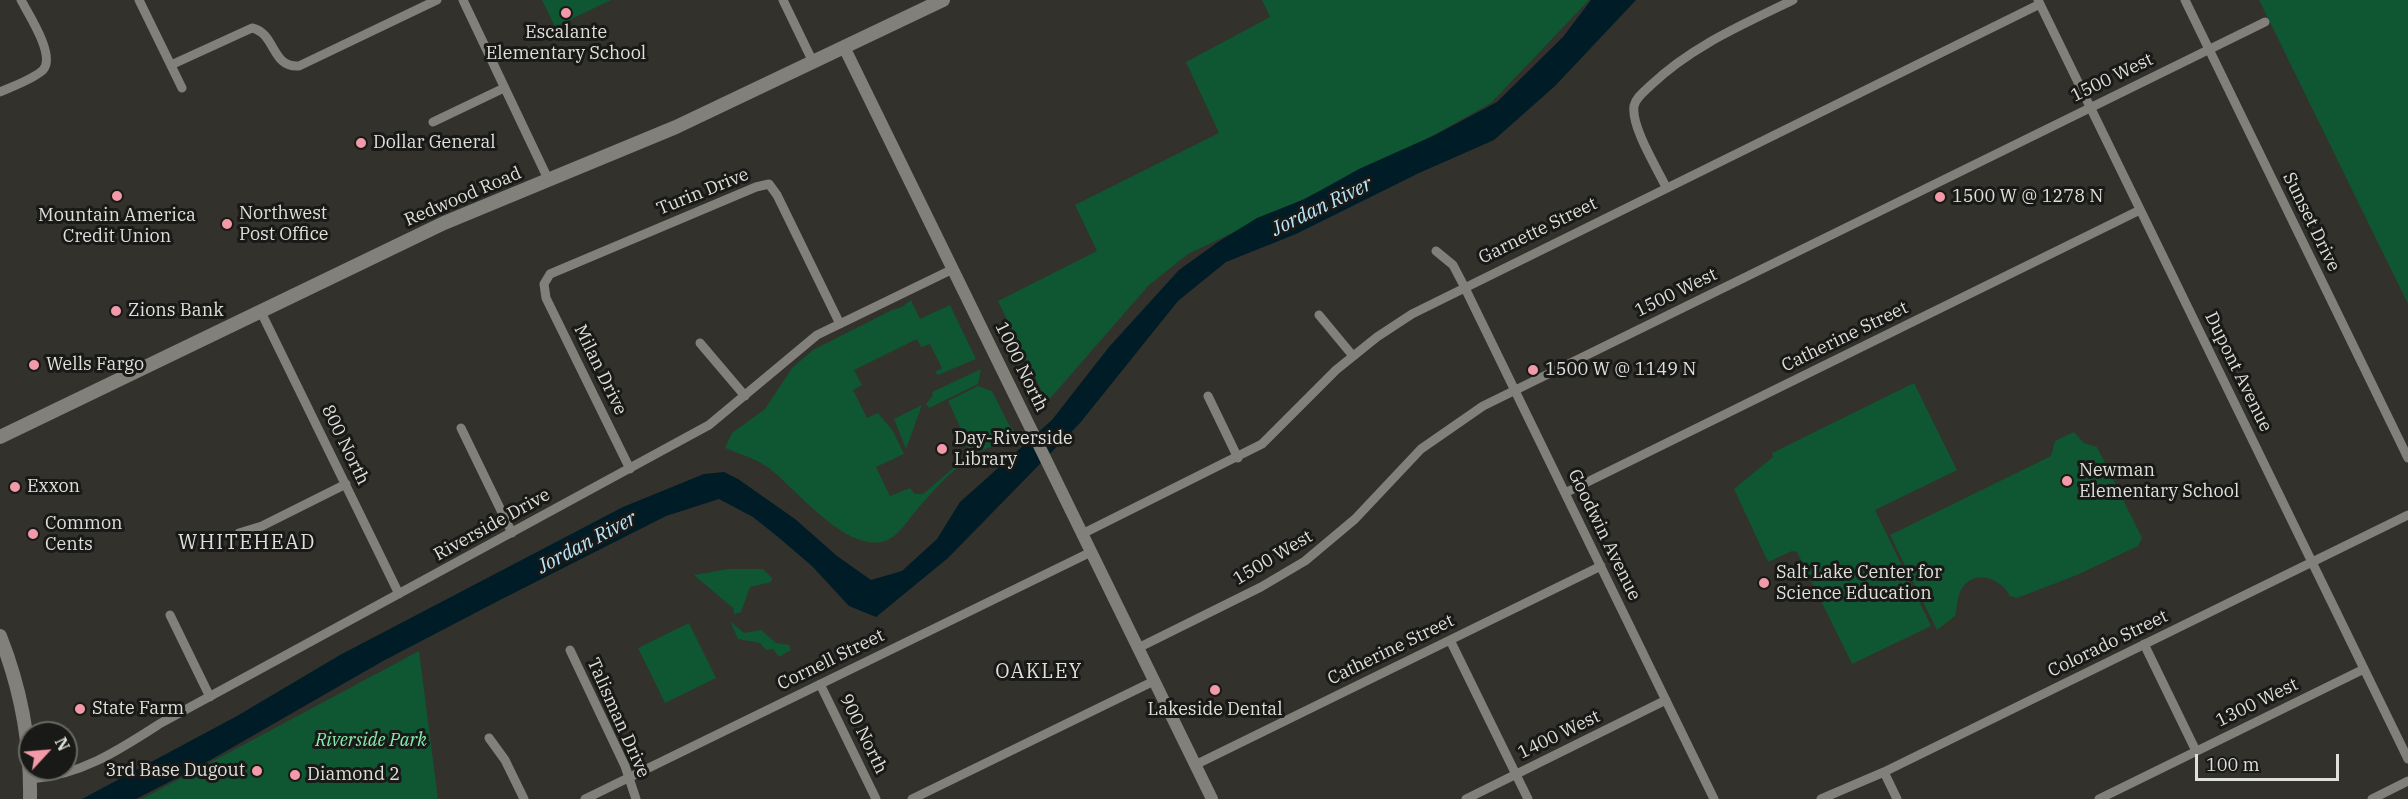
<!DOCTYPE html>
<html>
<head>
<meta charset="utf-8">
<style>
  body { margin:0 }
  #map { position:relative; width:2408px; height:799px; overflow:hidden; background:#32312c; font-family:"IBM Plex Serif",serif }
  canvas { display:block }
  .north { position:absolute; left:18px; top:721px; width:60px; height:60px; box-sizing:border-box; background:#191917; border:2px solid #686865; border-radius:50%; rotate:64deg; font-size:16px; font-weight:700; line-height:24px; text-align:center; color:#dfdfdb }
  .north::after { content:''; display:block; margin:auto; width:21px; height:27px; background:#f39aa9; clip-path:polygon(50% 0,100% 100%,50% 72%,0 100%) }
  .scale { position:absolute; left:2195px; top:754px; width:144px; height:27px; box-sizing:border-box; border:3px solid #dfdfdb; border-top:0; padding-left:8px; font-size:18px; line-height:21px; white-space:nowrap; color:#dfdfdb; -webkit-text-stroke:4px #191917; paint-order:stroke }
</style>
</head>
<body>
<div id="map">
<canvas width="2408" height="799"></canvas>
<div class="north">N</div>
<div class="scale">100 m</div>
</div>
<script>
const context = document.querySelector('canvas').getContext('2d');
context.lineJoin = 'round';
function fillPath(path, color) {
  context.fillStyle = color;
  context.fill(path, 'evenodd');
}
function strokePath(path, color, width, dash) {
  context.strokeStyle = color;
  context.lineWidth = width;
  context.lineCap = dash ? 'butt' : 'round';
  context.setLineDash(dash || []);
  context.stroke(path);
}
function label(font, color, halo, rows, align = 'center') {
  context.font = font + ' "IBM Plex Serif",serif';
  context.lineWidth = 6;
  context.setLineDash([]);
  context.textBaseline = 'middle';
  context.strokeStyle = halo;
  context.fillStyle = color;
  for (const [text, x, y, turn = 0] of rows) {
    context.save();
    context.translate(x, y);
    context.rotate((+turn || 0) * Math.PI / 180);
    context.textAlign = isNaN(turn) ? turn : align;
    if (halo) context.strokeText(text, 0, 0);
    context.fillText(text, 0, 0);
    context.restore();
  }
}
const green = new Path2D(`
  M542 0H611L555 27Z
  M1262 0H1589L1491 103 1414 146 1188 254 1149 285 1047 402 998 301 1097 251 1075 205 1219 133 1186 62 1270 17Z
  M2259 0H2408V304L2261 4Z
  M911 300 920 319 950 305 976 359 938 375 935 372 942 368 930 344 921 347 917 339 854 370 862 385 853 390 867 418 878 413 893 431 904 454 876 467 890 496 910 488 915 494H923L971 453C967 445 959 441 954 431L960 427 948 401 978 386 992 391 1008 423 1021 440C976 441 942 480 915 512 906 523 896 539 882 542 843 549 798 491 770 469 757 459 740 454 725 448L732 433 765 409 792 368 813 350 892 310 902 307Z
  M981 369 978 384 929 408 926 404 933 395 932 392Z
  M1914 383 1957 470 1875 510 1931 626 1852 664 1797 552 1792 551 1768 562 1734 489 1773 457 1772 453Z
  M922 405 906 449 894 419Z
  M2074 432 2084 443 2097 447 2142 538 2138 546 2077 575 2017 598 2010 596C2001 577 1970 568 1960 592 1957 599 1957 609 1955 616L1937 630 1890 535 2051 456 2055 441Z
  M729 569H763L772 578 771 582 750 587 741 612 734 614V609L694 575Z
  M730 621 744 633 761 630 776 643 789 645 791 650 779 657 773 649 766 650 760 643 738 639Z
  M689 623 716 678 665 703 638 648Z
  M419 651 438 799H142Z`);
const water = new Path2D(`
  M1591 0H1636L1555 86 1494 140 1419 173 1296 234 1226 262 1178 301 1080 423 948 558 876 617 849 606 812 566 778 537 753 517 719 499 666 516 498 601 383 661 200 766 136 799H82L237 716 340 655 623 507 704 474 724 472 738 479 795 519 837 556 871 580 902 571 937 539 960 502 1052 420 1109 347 1179 270 1218 242 1257 218 1305 199 1359 169 1435 135 1497 102 1563 37Z`);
const minor = new Path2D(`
  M139 0 182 88
  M463 0 549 181
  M783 0 813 62
  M2038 0 2408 759
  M2185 0 2408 458
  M171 65 252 28C276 33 271 68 299 66L437 0
  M0 92C13 86 32 80 43 70 56 56 29 15 21 0
  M433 122 504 88
  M1666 187C1657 168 1631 127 1634 106 1636 97 1645 91 1651 85 1692 46 1742 25 1793 0
  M1436 251 1453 265 1464 286 1714 799
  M260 310 399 594
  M1319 315 1353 356
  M700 343 745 396
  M1208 396 1238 458
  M461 428 512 533
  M630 469 546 298 544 284 550 274 756 187 769 184 777 195 840 324
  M1565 493 2140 210
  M239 533 262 526 346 484
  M1082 534 1262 444 1336 370 1377 337 1412 314 2040 4
  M170 615 210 697
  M1450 640 1528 799
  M2144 644 2196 751
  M1138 648 1261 587 1305 561 1355 519 1421 449 1483 406 2265 22
  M570 650 625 766 636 799
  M820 684 876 799
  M489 738 505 760 524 799
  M1195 765 1601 566
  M1884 772 1897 799
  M31 779C82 775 119 750 161 723L709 425 817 335 953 269
  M585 799 1091 552
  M912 799 1154 681
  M1466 799 1666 700
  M1821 799 1884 772 2408 515
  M2099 799 2364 669
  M2372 799 2408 781`);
const tertiary = new Path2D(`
  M844 47 1212 799`);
const secondary = new Path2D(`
  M0 437 444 223 676 127 943 0
  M0 636C21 689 31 742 30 799`);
const markers = [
  [566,13,6,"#f39aa9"],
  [361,143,6,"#f39aa9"],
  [117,196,6,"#f39aa9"],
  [1940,197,6,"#f39aa9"],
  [227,224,6,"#f39aa9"],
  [116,311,6,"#f39aa9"],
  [34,365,6,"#f39aa9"],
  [1533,370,6,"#f39aa9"],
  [942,449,6,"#f39aa9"],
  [2067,481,6,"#f39aa9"],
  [15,487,6,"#f39aa9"],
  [33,534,6,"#f39aa9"],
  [1764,583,6,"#f39aa9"],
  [1215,690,6,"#f39aa9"],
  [80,709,6,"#f39aa9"],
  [257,771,6,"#f39aa9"],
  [295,775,6,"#f39aa9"]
];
const poiNames = [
  ["Escalante",566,33,"center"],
  ["Elementary School",566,54,"center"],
  ["Dollar General",373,143],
  ["1500 W @ 1278 N",1952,197],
  ["Northwest",239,214],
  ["Post Office",239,235],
  ["Mountain America",117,216,"center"],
  ["Credit Union",117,237,"center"],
  ["Zions Bank",128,311],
  ["Wells Fargo",46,365],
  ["1500 W @ 1149 N",1545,370],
  ["Day-Riverside",954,439],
  ["Library",954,460],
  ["Newman",2079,471],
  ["Elementary School",2079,492],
  ["Exxon",27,487],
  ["Common",45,524],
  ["Cents",45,545],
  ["Salt Lake Center for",1776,573],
  ["Science Education",1776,594],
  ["State Farm",92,709],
  ["Lakeside Dental",1215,710,"center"],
  ["3rd Base Dugout",245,771,"right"],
  ["Diamond 2",307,775]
];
const streetNames = [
  ["1500 West",2112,78,-26],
  ["Turin Drive",703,192,-22],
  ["Redwood Road",463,197,-23],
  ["Sunset Drive",2311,222,64],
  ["Garnette Street",1538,231,-26],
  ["1500 West",1676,293,-26],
  ["Catherine Street",1845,337,-26],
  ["1000 North",1021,367,64],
  ["Milan Drive",600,370,64],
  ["Dupont Avenue",2238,372,64],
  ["800 North",345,445,64],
  ["Riverside Drive",492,525,-29],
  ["Goodwin Avenue",1604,535,64],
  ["1500 West",1273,558,-31],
  ["Colorado Street",2108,644,-26],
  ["Catherine Street",1391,650,-26],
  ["Cornell Street",831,660,-26],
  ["1300 West",2257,703,-26],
  ["Talisman Drive",618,718,66],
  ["900 North",863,734,64],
  ["1400 West",1559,735,-26]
];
const parkNames = [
  ["Riverside Park",371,741]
];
const waterNames = [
  ["Jordan River",1322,207,-26],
  ["Jordan River",587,543,-28]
];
const neighbourhoodNames = [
  ["WHITEHEAD",247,543],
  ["OAKLEY",1039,672]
];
fillPath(green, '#0f5633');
fillPath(water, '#001c27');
strokePath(minor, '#81807a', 9);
strokePath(tertiary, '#81807a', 12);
strokePath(secondary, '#81807a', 14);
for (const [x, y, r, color] of markers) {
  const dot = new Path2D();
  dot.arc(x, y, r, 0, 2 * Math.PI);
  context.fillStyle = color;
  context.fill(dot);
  strokePath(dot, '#191917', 2);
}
label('18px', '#dfdfdb', '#191917', poiNames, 'left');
label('18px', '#dfdfdb', '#191917', streetNames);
label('italic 18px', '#85eeae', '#191917', parkNames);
label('italic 20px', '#b9e6f9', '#191917', waterNames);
context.letterSpacing = '1.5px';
label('20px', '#dfdfdb', '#191917', neighbourhoodNames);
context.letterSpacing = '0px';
</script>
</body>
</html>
